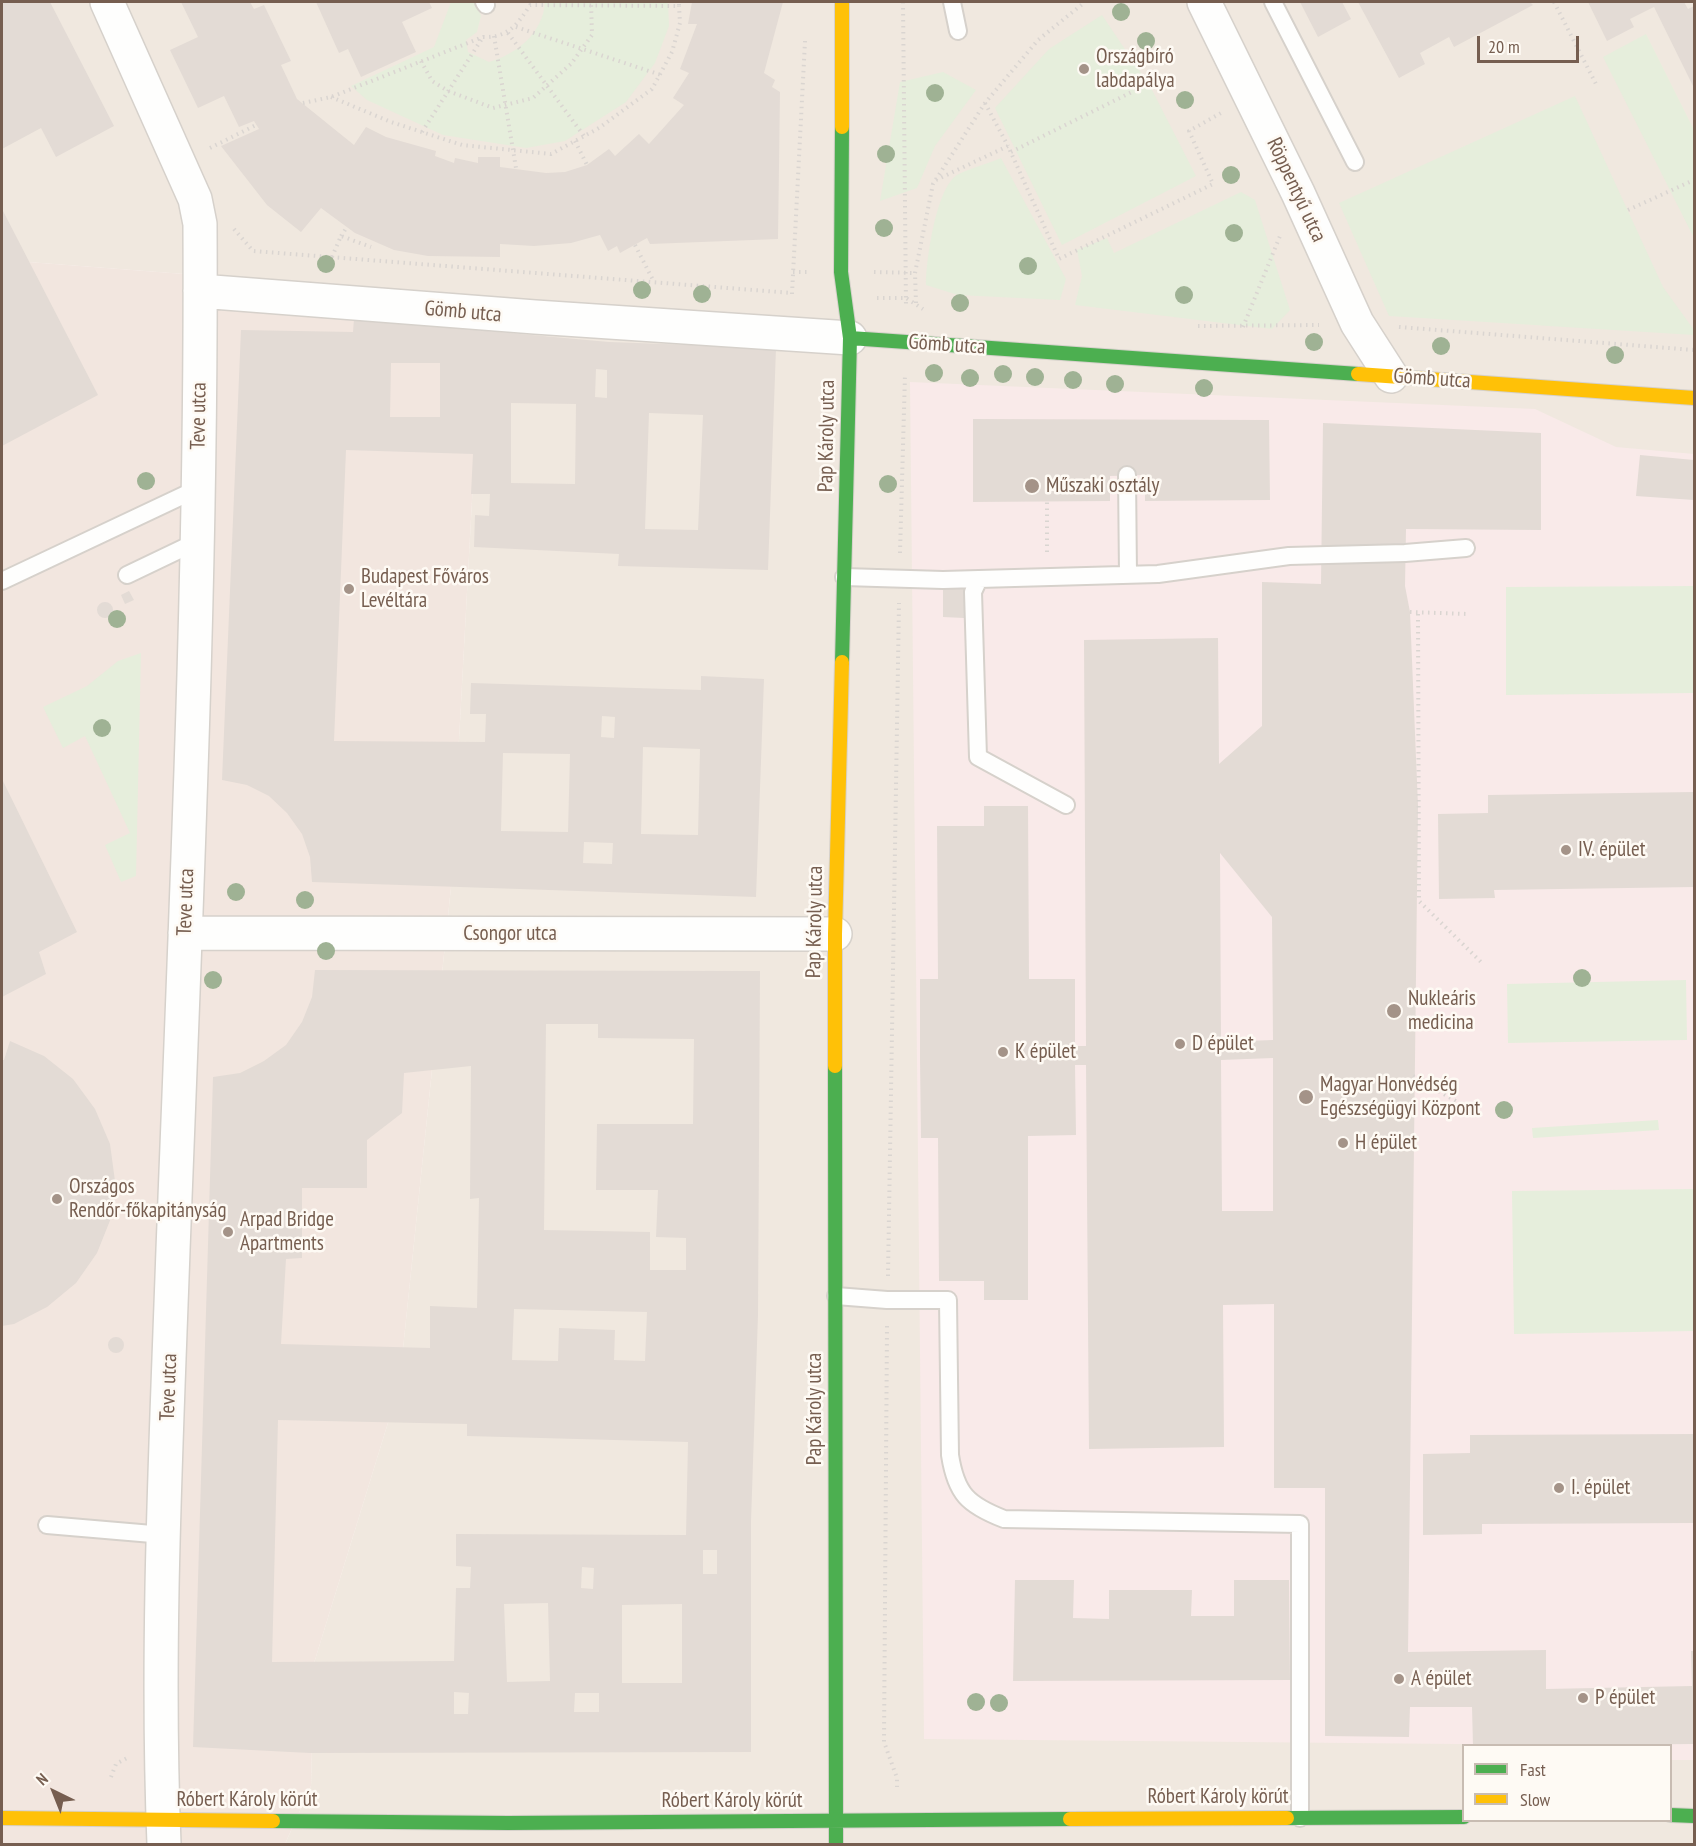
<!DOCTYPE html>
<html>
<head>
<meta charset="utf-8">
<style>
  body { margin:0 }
  #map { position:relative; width:1696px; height:1846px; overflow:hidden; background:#f8f5f0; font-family:"PT Sans Narrow",sans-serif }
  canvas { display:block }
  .frame { position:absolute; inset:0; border:3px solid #765e50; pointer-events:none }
  .legend { position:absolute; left:1462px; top:1744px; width:210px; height:78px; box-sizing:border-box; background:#fefaf4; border:2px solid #c8bcb2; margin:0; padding:8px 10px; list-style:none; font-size:18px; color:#765e50 }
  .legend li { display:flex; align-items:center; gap:12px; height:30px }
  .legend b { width:30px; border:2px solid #c8bcb2 }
  .north { position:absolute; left:24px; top:1762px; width:60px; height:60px; -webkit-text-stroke:4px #fefaf4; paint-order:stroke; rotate:317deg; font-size:16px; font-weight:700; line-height:24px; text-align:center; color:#765e50 }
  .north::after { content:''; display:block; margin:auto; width:21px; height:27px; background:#765e50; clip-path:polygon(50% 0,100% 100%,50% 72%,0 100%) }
  .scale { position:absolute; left:1477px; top:36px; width:102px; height:27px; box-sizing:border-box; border:3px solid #765e50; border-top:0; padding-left:8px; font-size:18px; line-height:21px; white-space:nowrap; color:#765e50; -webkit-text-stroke:4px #fefaf4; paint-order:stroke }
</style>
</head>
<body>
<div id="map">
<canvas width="1696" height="1846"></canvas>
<div class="frame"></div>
<ul class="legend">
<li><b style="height:8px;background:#4caf50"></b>Fast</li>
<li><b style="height:8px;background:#ffc107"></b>Slow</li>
</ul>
<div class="north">N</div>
<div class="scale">20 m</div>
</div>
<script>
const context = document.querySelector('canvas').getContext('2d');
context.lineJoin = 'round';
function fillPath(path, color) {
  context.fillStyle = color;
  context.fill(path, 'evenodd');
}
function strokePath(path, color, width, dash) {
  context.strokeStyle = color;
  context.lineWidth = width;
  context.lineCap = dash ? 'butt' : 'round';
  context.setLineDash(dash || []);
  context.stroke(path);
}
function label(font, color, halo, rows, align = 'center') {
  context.font = font + ' "PT Sans Narrow",sans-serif';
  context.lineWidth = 5;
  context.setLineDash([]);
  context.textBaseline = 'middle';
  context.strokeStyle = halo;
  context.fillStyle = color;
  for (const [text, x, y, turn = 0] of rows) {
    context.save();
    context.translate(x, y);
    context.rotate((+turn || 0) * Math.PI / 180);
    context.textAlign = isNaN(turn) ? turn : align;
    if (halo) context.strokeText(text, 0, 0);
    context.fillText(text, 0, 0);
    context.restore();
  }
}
const residential = new Path2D(`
  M2 2H1694V1844H285L311 1786 314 1663 399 1387 451 887 483 297 2 260ZM1464 1746H1670V1820H1464Z`);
const commercial = new Path2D(`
  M2 260 483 297 451 887 399 1387 314 1663 311 1786 285 1844H2Z`);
const medical = new Path2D(`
  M910 382 1535 409 1616 447 1694 454V1760H1671L1670 1746 924 1739Z`);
const green = new Path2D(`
  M451 2H483L477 6 481 16 477 32 466 40 468 52 489 62C517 54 543 33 545 2H668L669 26 655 63 626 102 565 141 526 148 443 135 367 100 351 86 434 47Z
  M1102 15 1151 88 1196 176 1062 245 995 108 1049 49Z
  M1646 34 1694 130V238L1603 57Z
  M943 72 976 90 935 146 917 188 880 201 900 82Z
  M1575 96 1663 287 1694 330V335L1389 316 1339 203Z
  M1001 158 1066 279 1060 300 958 295 926 285C926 261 936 188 957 175 970 168 987 164 1001 158Z
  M1241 192 1255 200 1290 310 1272 329 1075 305 1082 276 1077 250 1107 238 1114 253Z
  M1694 586V693L1506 695V587Z
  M141 653 136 876 121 882 105 845 130 833 85 736 63 748 43 707 87 686 118 661Z
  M1686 980 1687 1040 1508 1043 1507 984Z
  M1658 1120 1659 1130 1533 1138 1532 1128Z
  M1694 1189V1331L1514 1334 1512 1191Z`);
const building = new Path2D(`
  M2 2H50L114 126 56 157 41 128 2 149Z
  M181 2H250L254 9 264 5 291 61 281 65 297 99 354 145 366 127 386 137 436 151 435 156 454 163 455 158 478 163V157H500V167L546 173 565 172 587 165 609 149 615 156 639 134 649 144 684 105 673 98 689 73 680 69 697 24H688L692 2H783L764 73 775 80 772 87 780 92 778 239 650 244 647 238 620 253 617 246 608 251 600 235 571 243 534 246 500 244V257L428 256 394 250 355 233 321 208 301 232 267 205 221 146 259 129 254 121 239 127 224 96 198 108 170 50 198 37Z
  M316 2H429L432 8 402 22 416 52 361 77 348 49 339 53Z
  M1300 2H1342L1351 19 1318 37Z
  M1358 2H1530L1533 5 1454 47 1449 37 1420 53 1425 64 1399 78Z
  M1588 2H1684L1688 9 1694 6V88L1654 7 1630 19 1634 27 1607 41Z
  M2 209 98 395 2 446Z
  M354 319 609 342 776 348 768 570 618 566 619 554 474 547 475 515 489 516 490 494H471L473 454 346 450 334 741 485 742 486 714H470L471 683 701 690V676L764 679 756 897 312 882 310 857 302 834 287 813 269 796 247 785 222 780 241 330 353 332ZM391 363H440V417H390ZM596 369 607 370V398L595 397ZM511 403 576 404 575 484 511 483ZM649 413 703 415 698 530 645 529ZM602 716 615 717 614 738 601 737ZM643 747 700 749 698 835 641 834ZM503 753 570 754 568 832 501 831ZM584 842 613 843 612 864 583 863Z
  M973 419 1269 420 1270 500 1145 501V475L1110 476V501L973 502Z
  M1323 423 1541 433V530L1406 529 1405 586 1410 612 1418 806 1408 1652 1546 1650V1689L1692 1686 1691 1651H1694V1744L1473 1746 1472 1707H1410L1409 1737 1325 1736V1488H1274V1304L1223 1305 1224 1447 1089 1449 1086 1065H1075L1076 1135 1028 1136V1300H984V1281H939L938 1138H921L920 1059V979H938L937 826H984V806H1028L1029 979H1075V1046H1086L1084 640 1218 638 1219 764 1262 726V582L1321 584ZM1220 853 1272 917 1273 1040 1221 1042ZM1273 1058V1211H1222L1221 1060Z
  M1640 455 1694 460V500L1636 496Z
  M943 589H964V618L943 617Z
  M129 591 134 600 125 604 121 595Z
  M97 610a8 8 0 1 1 16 0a8 8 0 1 1-16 0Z
  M2 779 77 932 39 952 46 974 2 997Z
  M1694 792V887L1494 890 1495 898 1439 899 1438 814 1488 813V795Z
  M315 970 760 971 758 1315 751 1521V1752L310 1753 193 1747 213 1077 240 1073 264 1061 286 1045 302 1022 312 997ZM546 1024H598V1038L694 1039 693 1124H597L596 1190H658L656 1237 686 1238V1270H650V1232L544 1230ZM471 1066 470 1199 479 1198 477 1308 430 1306V1348L281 1344 286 1259 302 1258V1188H367V1140L402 1113 404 1073ZM514 1309 647 1312 645 1361 614 1360 615 1330 559 1328 558 1361 512 1360ZM278 1420 467 1424V1436L688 1442 686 1535 456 1534V1566L471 1567 470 1588H456L454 1661 272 1662ZM703 1550H717V1574H703ZM582 1567 594 1568 593 1589 581 1588ZM548 1603 550 1681 507 1682 504 1604ZM682 1604V1683H622V1605ZM454 1692 469 1693 468 1714H454ZM575 1693H599V1712H574Z
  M10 1041 44 1056 73 1079 95 1109 110 1144 115 1181 111 1218 97 1253 76 1283 47 1307 14 1324 2 1326V1060H4Z
  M108 1345a8 8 0 1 1 16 0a8 8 0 1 1-16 0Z
  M1694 1434V1523L1482 1524V1534L1423 1535V1454L1470 1453V1435Z
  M1015 1580H1074L1073 1618 1109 1619V1590H1192L1191 1616H1234V1580H1289L1290 1680 1013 1681Z`);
const path = new Path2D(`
  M903 2 906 308
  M1554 2 1597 86
  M516 27 661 75
  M508 33 584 136
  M494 36 516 168
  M421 61 432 81 448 91 493 108 533 98 571 64 592 35 591 2
  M331 97 391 122 462 145 551 154 599 128 652 89 672 52 680 23 679 6
  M303 103 331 97 483 37C508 38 518 24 530 5L679 6V2
  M985 103 1008 146
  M422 132 483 37
  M575 141 587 165
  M210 148 256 125
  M1011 152 1142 87
  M936 180 1008 146 1059 259 1213 184 1189 131 1221 113
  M1628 210 1694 180
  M234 229 253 251 792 293
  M341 236 347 227
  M635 245 654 282
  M332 257 341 236 371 247
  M793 272H809
  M874 272 915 273
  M792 294 805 41
  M877 298H906L923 309
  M916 303 915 273 933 184 985 103 1038 40 1085 2
  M1198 326 1319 325
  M1243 327 1280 236
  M1399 327 1694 350
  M1047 552V501
  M900 553 905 375
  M1410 612 1468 614
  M1418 614 1419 901 1481 962
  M1413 1076 1466 1107
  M888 1276 899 603
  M887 1326 884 1742 897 1778V1787
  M111 1777 116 1764 127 1758`);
const lane = new Path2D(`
  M484 2 486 5
  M952 2 958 31
  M1273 2 1355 162
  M1127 475 1128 575
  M127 575 198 541
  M844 577 943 580 1158 574 1289 556 1405 553 1466 548
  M979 579 973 592 978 757 1066 805
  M2 581 199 488
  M836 1296 887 1300H948L950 1455C956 1494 968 1505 1004 1519L1300 1524V1818
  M47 1525 164 1535`);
const street = new Path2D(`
  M107 2 195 199 200 224C202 566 186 908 173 1250 166 1448 156 1647 164 1844
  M1204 2 1298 193 1357 323 1391 376
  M200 291 535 317 850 338
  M185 933 835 934`);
const fast = new Path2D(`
  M842 127 841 272 850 338 842 662
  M850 338 1358 374
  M835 1066 836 1844
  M1670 1815 1694 1816
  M1287 1818 1464 1817
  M273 1821 508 1823 1070 1819`);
const slow = new Path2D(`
  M842 127V2
  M1358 374 1694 398
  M835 1066V934L842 662
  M2 1818 273 1821
  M1070 1819 1287 1818`);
const trees = [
  [1121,12],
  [1146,41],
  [935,93],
  [1185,100],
  [886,154],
  [1231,175],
  [884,228],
  [1234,233],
  [326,264],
  [1028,266],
  [642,290],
  [702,294],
  [1184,295],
  [960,303],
  [1314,342],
  [1441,346],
  [1615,355],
  [934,373],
  [1003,374],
  [1035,377],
  [970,378],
  [1073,380],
  [1115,384],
  [1204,388],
  [146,481],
  [888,484],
  [117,619],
  [102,728],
  [236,892],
  [305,900],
  [326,951],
  [1582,978],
  [213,980],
  [1504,1110],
  [976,1702],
  [999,1703]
];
const markers = [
  [1084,69,6,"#a49388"],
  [1032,486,8,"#a49388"],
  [349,589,6,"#a49388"],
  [1566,850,6,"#a49388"],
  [1394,1011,8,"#a49388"],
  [1180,1044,6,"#a49388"],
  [1003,1052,6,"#a49388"],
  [1306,1097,8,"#a49388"],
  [1343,1143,6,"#a49388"],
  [57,1199,6,"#a49388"],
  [228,1232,6,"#a49388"],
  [1559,1488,6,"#a49388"],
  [1399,1679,6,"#a49388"],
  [1583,1698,6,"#a49388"]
];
const poiNames = [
  ["Országbíró",1096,57],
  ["labdapálya",1096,81],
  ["Műszaki osztály",1046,486],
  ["Budapest Főváros",361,577],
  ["Levéltára",361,601],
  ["IV. épület",1578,850],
  ["Nukleáris",1408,999],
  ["medicina",1408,1023],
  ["D épület",1192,1044],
  ["K épület",1015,1052],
  ["Magyar Honvédség",1320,1085],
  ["Egészségügyi Központ",1320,1109],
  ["H épület",1355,1143],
  ["Országos",69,1187],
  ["Rendőr-főkapitányság",69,1211],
  ["Arpad Bridge",240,1220],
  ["Apartments",240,1244],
  ["I. épület",1571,1488],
  ["A épület",1411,1679],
  ["P épület",1595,1698]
];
const streetNames = [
  ["Röppentyű utca",1296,190,65],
  ["Gömb utca",463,312,5],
  ["Gömb utca",947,345,4],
  ["Gömb utca",1432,379,4],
  ["Teve utca",199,416,-89],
  ["Pap Károly utca",827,436,-89],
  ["Teve utca",186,902,-88],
  ["Pap Károly utca",815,922,-89],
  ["Csongor utca",510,934],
  ["Teve utca",169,1387,-88],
  ["Pap Károly utca",815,1409,-90],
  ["Róbert Károly körút",1218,1797],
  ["Róbert Károly körút",247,1800],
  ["Róbert Károly körút",732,1801]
];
fillPath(residential, '#f0e8df');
fillPath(commercial, '#f2e6df');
fillPath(medical, '#f9eae9');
fillPath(green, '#e6eedc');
fillPath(building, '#e3dbd5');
strokePath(lane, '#d6d1cb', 20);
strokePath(street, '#d6d1cb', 36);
strokePath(fast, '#d6d1cb', 16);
strokePath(slow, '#d6d1cb', 16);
strokePath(path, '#dad5d1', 4, [1.5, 4.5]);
strokePath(lane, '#fefefd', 16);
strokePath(street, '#fefefd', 33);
strokePath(fast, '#4caf50', 14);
strokePath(slow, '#ffc107', 14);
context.fillStyle = '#9fb294';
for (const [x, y] of trees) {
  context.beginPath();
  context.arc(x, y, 9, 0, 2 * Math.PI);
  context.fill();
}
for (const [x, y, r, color] of markers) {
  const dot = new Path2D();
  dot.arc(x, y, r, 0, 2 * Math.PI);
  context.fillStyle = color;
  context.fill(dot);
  strokePath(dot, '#fefaf4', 2);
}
label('21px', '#765e50', '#fefaf4', poiNames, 'left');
label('21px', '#765e50', '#fefaf4', streetNames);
</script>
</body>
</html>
